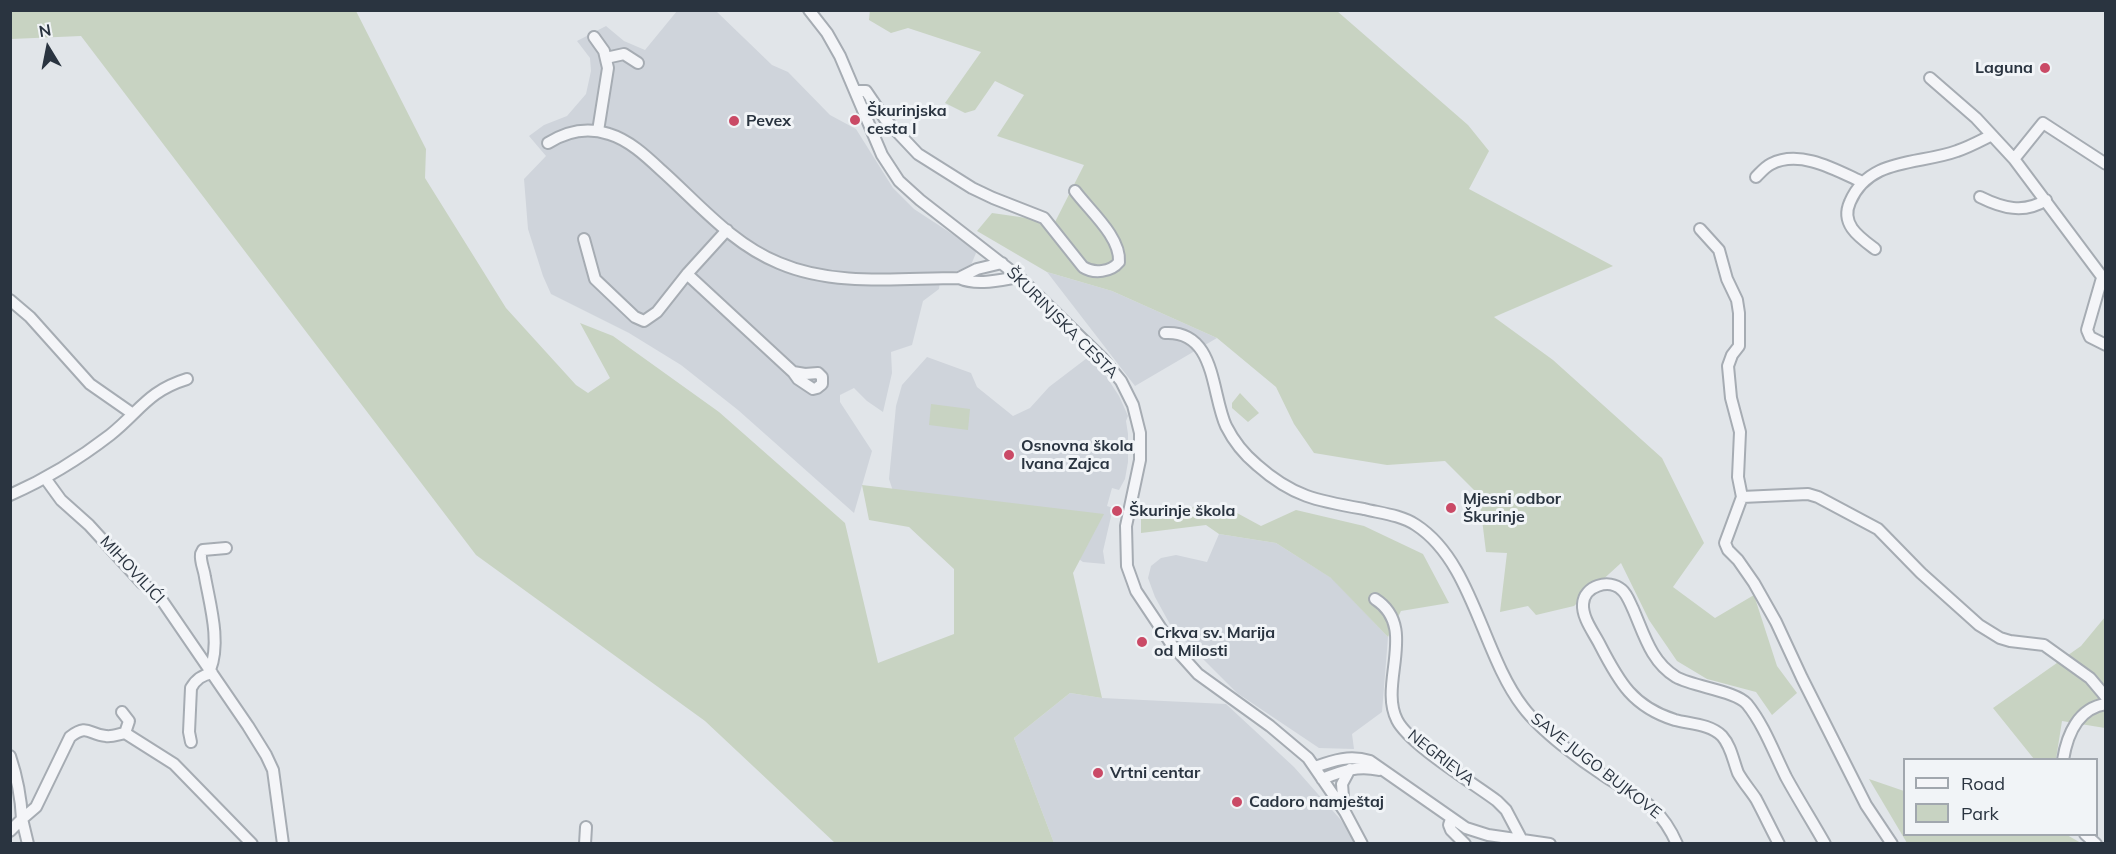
<!DOCTYPE html>
<html>
<head>
<meta charset="utf-8">
<style>
  body { margin:0 }
  #map { position:relative; width:2116px; height:854px; overflow:hidden; background:#e1e5e9; font-family:Mulish,sans-serif }
  canvas { display:block }
  .frame { position:absolute; inset:0; border:12px solid #2a3440; pointer-events:none }
  .legend { position:absolute; left:1903px; top:758px; width:195px; height:78px; box-sizing:border-box; background:#f1f4f7; border:2px solid #a1a7ae; margin:0; padding:8px 10px; list-style:none; font-size:18px; color:#2a3440 }
  .legend li { display:flex; align-items:center; gap:12px; height:30px }
  .legend b { width:30px; border:2px solid #a1a7ae }
  .north { position:absolute; left:18px; top:18px; width:60px; height:60px; -webkit-text-stroke:4px #f1f4f7; paint-order:stroke; rotate:350deg; font-size:16px; font-weight:700; line-height:24px; text-align:center; color:#2a3440 }
  .north::after { content:''; display:block; margin:auto; width:21px; height:27px; background:#2a3440; clip-path:polygon(50% 0,100% 100%,50% 72%,0 100%) }
</style>
</head>
<body>
<div id="map">
<canvas width="2116" height="854"></canvas>
<div class="frame"></div>
<ul class="legend">
<li><b style="height:8px;background:#f4f5f8"></b>Road</li>
<li><b style="height:16px;background:#c8d3c2"></b>Park</li>
</ul>
<div class="north">N</div>
</div>
<script>
const context = document.querySelector('canvas').getContext('2d');
context.lineJoin = 'round';
function fillPath(path, color) {
  context.fillStyle = color;
  context.fill(path, 'evenodd');
}
function strokePath(path, color, width, dash) {
  context.strokeStyle = color;
  context.lineWidth = width;
  context.lineCap = dash ? 'butt' : 'round';
  context.setLineDash(dash || []);
  context.stroke(path);
}
function label(font, color, halo, rows, align = 'center') {
  context.font = font + ' Mulish,sans-serif';
  context.lineWidth = 6;
  context.setLineDash([]);
  context.textBaseline = 'middle';
  context.strokeStyle = halo;
  context.fillStyle = color;
  for (const [text, x, y, turn = 0] of rows) {
    context.save();
    context.translate(x, y);
    context.rotate((+turn || 0) * Math.PI / 180);
    context.textAlign = isNaN(turn) ? turn : align;
    if (halo) context.strokeText(text, 0, 0);
    context.fillText(text, 0, 0);
    context.restore();
  }
}
const built = new Path2D(`
  M677 11H716L772 65 788 72 830 115 856 129 893 188 914 209 975 249 976 253 971 265 967 268 953 272 941 273 939 289 923 301 912 345 891 352 892 373 883 412 867 401 854 388 840 395V402L872 451 854 513 738 410 681 365 629 333 551 294 543 276 528 229 524 179 546 156 529 136 544 125 567 116 586 94 591 71 590 58 577 41 606 26 624 41 645 50Z
  M1047 272 1112 291 1217 338 1135 386Z
  M927 357 971 373 977 387 1013 416 1030 408 1049 387 1087 358 1106 376 1119 396 1128 416 1126 421 1128 434V462L1125 479 1119 490 1112 488 1107 506 1113 508 1103 551 1105 564 1083 562 1073 555 894 494 889 479 896 406 902 385Z
  M1219 534 1276 543 1333 579 1388 637 1382 712 1352 734 1354 749 1319 748 1237 693 1172 628 1155 597 1148 578 1151 566 1161 558 1176 555 1207 562Z
  M1070 693 1102 698 1226 704 1294 767 1340 819 1358 843H1054L1014 738Z`);
const green = new Path2D(`
  M870 10 1337 11 1468 125 1489 151 1469 189 1613 266 1494 317 1553 360 1662 458 1704 543 1673 587 1715 618 1754 595 1777 666 1797 693 1772 715 1756 692 1707 679 1677 661 1649 620 1621 563 1574 606 1536 615 1528 606 1500 612 1507 553 1486 552 1479 495 1445 461 1387 465 1314 453 1294 424 1276 387 1217 338 1112 291 1047 272 977 231 992 213 1055 222 1084 165 997 136 1024 95 995 81 975 110 965 113 945 103 981 52 908 28 891 33 869 20Z
  M10 11H356L426 149 425 178 506 308 576 385 588 393 610 378 580 323 613 336 719 412 845 523 878 663 954 634V569L909 527 869 520 862 485 1104 514 1073 573 1102 698 1070 693 1014 738 1054 843H835L705 721 476 555 81 36 11 39Z
  M1240 393 1259 413 1248 422 1232 408V403Z
  M931 404 970 409 968 430 929 425Z
  M1226 507 1261 526 1296 510 1364 526 1423 554 1449 603 1401 611 1388 637 1331 578 1276 543 1219 534 1206 525 1141 533V511L1163 515 1170 508Z
  M2105 617V728L2062 721 2056 759H2034L1993 708 2081 646Z
  M1869 779 1904 791V834L2067 835 2081 843H1907Z`);
const minor = new Path2D(`
  M809 10 827 33 840 56 882 155 899 181 920 200 1019 277 1102 358 1121 381 1133 405 1140 433V460L1126 526 1127 566 1136 591 1172 645 1198 674 1270 726 1308 758 1345 812 1362 844
  M594 37 604 51 608 68 598 131
  M606 58 624 54 638 63
  M1930 78 1976 118 2014 159 2106 282
  M855 91H866L885 119 918 154 972 188 993 198 1044 218 1083 267C1094 274 1111 272 1119 262 1121 237 1089 210 1075 191
  M548 143C567 131 588 127 609 134 629 140 646 156 661 170 698 203 732 244 779 263 835 287 900 278 959 278 977 286 1000 280 1019 277
  M2014 159 2043 123 2106 164
  M1756 177C1761 172 1765 167 1771 164 1800 149 1836 170 1862 182
  M1980 197C2002 208 2024 214 2046 200
  M1700 229 1719 250 1727 279 1737 300 1739 313V346L1732 355 1728 366 1731 398 1740 432 1738 477 1742 497
  M584 239 595 279 635 317 644 321 657 312 687 274 727 230
  M1875 249C1859 237 1840 224 1850 202 1869 157 1919 165 1957 151 1969 147 1980 141 1990 136
  M687 274 793 372 798 379 813 389 817 388 822 384V377L818 373 805 374 793 372
  M959 278 977 269 1002 263
  M2102 278 2087 330 2090 337 2106 345
  M10 300 30 317 90 384 133 414
  M1165 333C1216 330 1211 393 1226 426 1233 440 1245 455 1257 465 1293 497 1318 501 1364 509 1380 513 1401 515 1416 525 1473 562 1482 654 1523 707 1541 731 1580 760 1606 777 1639 798 1660 805 1677 844
  M45 478 61 500 89 525 142 583 159 596 248 726 266 755 273 770 283 844
  M10 495C46 479 79 459 110 435 140 411 148 391 187 379
  M1375 599C1419 627 1378 683 1397 720 1409 744 1473 783 1497 801L1506 810 1524 844
  M210 670C221 642 210 605 205 577 204 569 200 562 201 554L203 550 226 548
  M122 712 129 721 125 733
  M191 742 189 732 191 688C196 679 202 675 212 673
  M10 756C17 777 21 797 22 819L10 831
  M2063 760C2067 735 2078 708 2106 704
  M1315 767C1334 760 1350 755 1370 761L1466 828 1488 835 1550 844
  M1322 779C1342 771 1358 765 1379 770
  M1344 809 1342 784 1350 769
  M1451 819 1449 825 1451 830 1465 844
  M2085 834 2096 844
  M28 844 22 819 36 807 70 737C88 723 89 735 106 736 112 737 119 734 125 733L174 764 252 844
  M585 844 586 827
  M1779 844C1771 829 1764 814 1756 799 1750 790 1743 782 1738 773 1733 760 1731 746 1722 736 1710 724 1690 724 1675 720 1633 707 1619 682 1600 645 1594 633 1582 618 1583 604 1584 586 1609 578 1622 590 1627 594 1630 603 1633 609 1644 634 1651 662 1676 677 1694 687 1736 691 1747 704 1764 725 1774 753 1786 777 1798 799 1812 821 1825 844
  M1892 844 1866 805 1802 678 1776 622 1754 583 1738 560 1728 550 1725 543 1742 497 1808 494 1818 497 1878 529 1921 573 1979 625 2000 638 2010 641 2044 645 2090 678 2106 697`);
const markers = [
  [2045,68,6,"#ca4a66"],
  [855,120,6,"#ca4a66"],
  [734,121,6,"#ca4a66"],
  [1009,455,6,"#ca4a66"],
  [1451,508,6,"#ca4a66"],
  [1117,511,6,"#ca4a66"],
  [1142,642,6,"#ca4a66"],
  [1098,773,6,"#ca4a66"],
  [1237,802,6,"#ca4a66"]
];
const poiNames = [
  ["Laguna",2033,68,"right"],
  ["Škurinjska",867,111],
  ["cesta I",867,129],
  ["Pevex",746,121],
  ["Osnovna škola",1021,446],
  ["Ivana Zajca",1021,464],
  ["Mjesni odbor",1463,499],
  ["Škurinje",1463,517],
  ["Škurinje škola",1129,511],
  ["Crkva sv. Marija",1154,633],
  ["od Milosti",1154,651],
  ["Vrtni centar",1110,773],
  ["Cadoro namještaj",1249,802]
];
const streetNames = [
  ["ŠKURINJSKA CESTA",1062,323,45],
  ["MIHOVILIĆI",132,570,47],
  ["NEGRIEVA",1441,758,38],
  ["SAVE JUGO BUJKOVE",1596,766,38]
];
fillPath(built, '#cfd4db');
fillPath(green, '#c8d3c2');
strokePath(minor, '#a6acb3', 14);
strokePath(minor, '#f4f5f8', 10);
for (const [x, y, r, color] of markers) {
  const dot = new Path2D();
  dot.arc(x, y, r, 0, 2 * Math.PI);
  context.fillStyle = color;
  context.fill(dot);
  strokePath(dot, '#f1f4f7', 2);
}
label('bold 16px', '#2a3440', '#f1f4f7', poiNames, 'left');
label('16px', '#2a3440', '#f1f4f7', streetNames);
</script>
</body>
</html>
